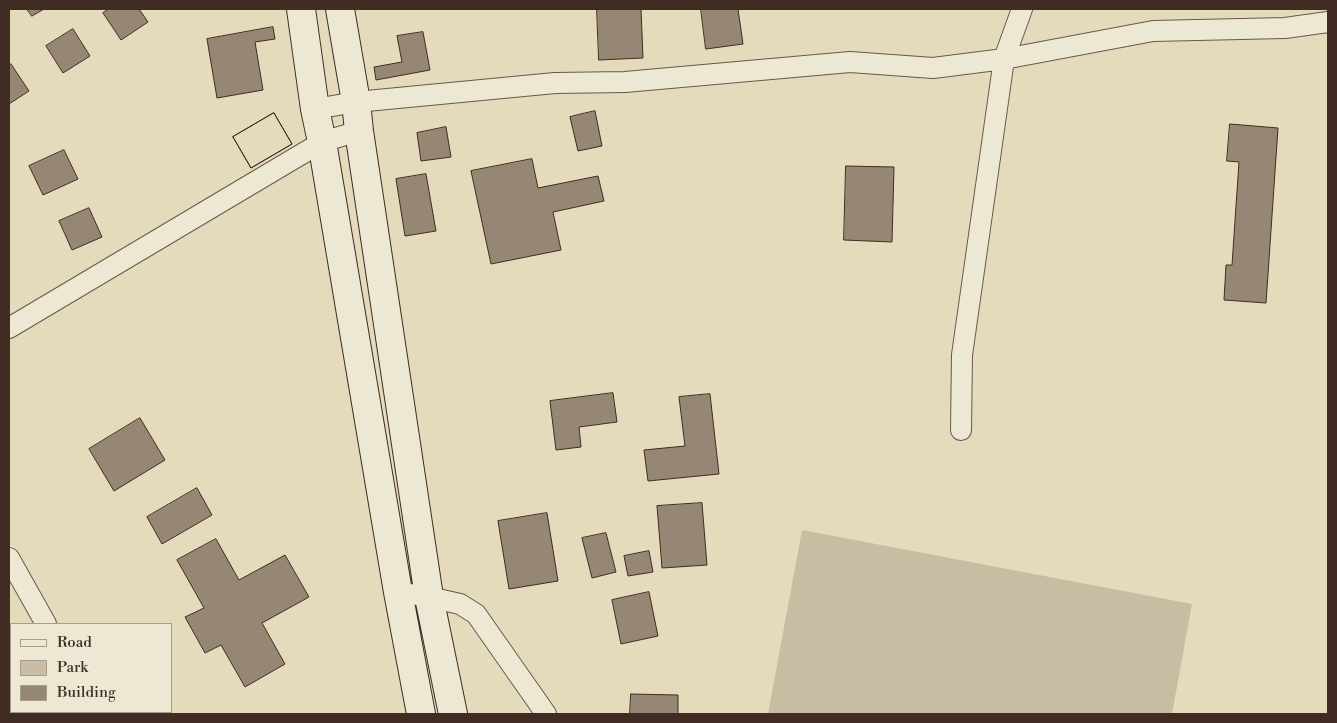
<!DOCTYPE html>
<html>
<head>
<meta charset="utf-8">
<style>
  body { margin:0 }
  #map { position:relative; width:1337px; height:723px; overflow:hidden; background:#e4dbbd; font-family:"Libre Bodoni",serif }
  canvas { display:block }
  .frame { position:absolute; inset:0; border:10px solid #402c23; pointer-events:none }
  .legend { position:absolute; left:10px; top:623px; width:162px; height:90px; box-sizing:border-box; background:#ede8d4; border:1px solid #a89d8d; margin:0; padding:6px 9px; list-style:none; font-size:15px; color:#402c23 }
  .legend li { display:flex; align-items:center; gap:10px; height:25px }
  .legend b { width:25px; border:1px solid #a89d8d }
</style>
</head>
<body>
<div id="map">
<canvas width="1337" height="723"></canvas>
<div class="frame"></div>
<ul class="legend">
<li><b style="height:6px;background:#ede8d4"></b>Road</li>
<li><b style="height:14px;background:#c8bda3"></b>Park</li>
<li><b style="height:14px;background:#958773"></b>Building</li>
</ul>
</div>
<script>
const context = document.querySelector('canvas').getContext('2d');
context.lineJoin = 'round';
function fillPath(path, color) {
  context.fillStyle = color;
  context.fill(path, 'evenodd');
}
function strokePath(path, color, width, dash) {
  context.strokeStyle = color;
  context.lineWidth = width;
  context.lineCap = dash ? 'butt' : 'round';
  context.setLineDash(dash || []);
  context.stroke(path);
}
const green = new Path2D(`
  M802 530 1192 604 1172 714H768Z`);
const building = new Path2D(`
  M27 9H44L32 16Z
  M109 9H139L148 22 121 40 103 13Z
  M597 9H641L643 58 599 60Z
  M701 9H738L743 44 706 49Z
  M273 27 275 39 255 42 263 90 217 98 207 39Z
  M73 29 90 56 63 73 46 46Z
  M423 32 430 70 376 80 374 67 402 62 397 36Z
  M11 64 29 91 9 104V66Z
  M595 111 602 146 578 151 570 117Z
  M274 113 292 144 251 168 233 137Z
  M274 113 292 144 251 168 233 137Z
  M1230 124 1278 128 1266 303 1224 300 1226 265H1232L1239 162 1227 161Z
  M446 127 451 157 421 161 417 133Z
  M64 150 78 179 43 195 29 166Z
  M532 159 538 188 598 176 604 201 553 212 561 250 491 264 471 171Z
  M846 166 894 167 892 242 844 240Z
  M426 174 436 231 405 236 396 179Z
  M89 208 102 237 72 250 59 221Z
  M613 393 617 422 579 427 581 447 556 450 550 401Z
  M710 394 719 474 648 481 644 450 685 446 679 397Z
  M140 418 165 460 114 491 89 449Z
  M197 488 212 515 162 544 147 517Z
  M702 503 707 565 662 568 657 506Z
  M547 513 558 581 509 589 498 521Z
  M606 533 616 572 592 578 582 538Z
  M216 539 239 580 285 555 309 597 262 623 285 664 245 687 221 645 205 653 185 617 204 608 177 560Z
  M649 551 653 572 628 576 624 556Z
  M649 592 658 636 621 644 612 600Z
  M631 694 678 695V714H630Z`);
const street = new Path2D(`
  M315 109 356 102 555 83 625 82 850 62 933 68 1004 59 1153 31 1285 28 1328 22
  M9 328 322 142 359 131
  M961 430 962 355 1004 59 1022 9
  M9 558 46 624
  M398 592 429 597 460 604 476 614 546 714
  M94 712 95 714`);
const secondary = new Path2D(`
  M301 9 315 109 322 142 398 592 421 714
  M340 9 356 102 359 131 429 597 453 714`);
fillPath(green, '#c8bda3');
fillPath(building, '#958773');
strokePath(building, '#402c23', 1);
strokePath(street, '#69584a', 22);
strokePath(secondary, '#402c23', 30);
strokePath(street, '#ede8d4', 20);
strokePath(secondary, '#ede8d4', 28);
</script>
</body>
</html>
